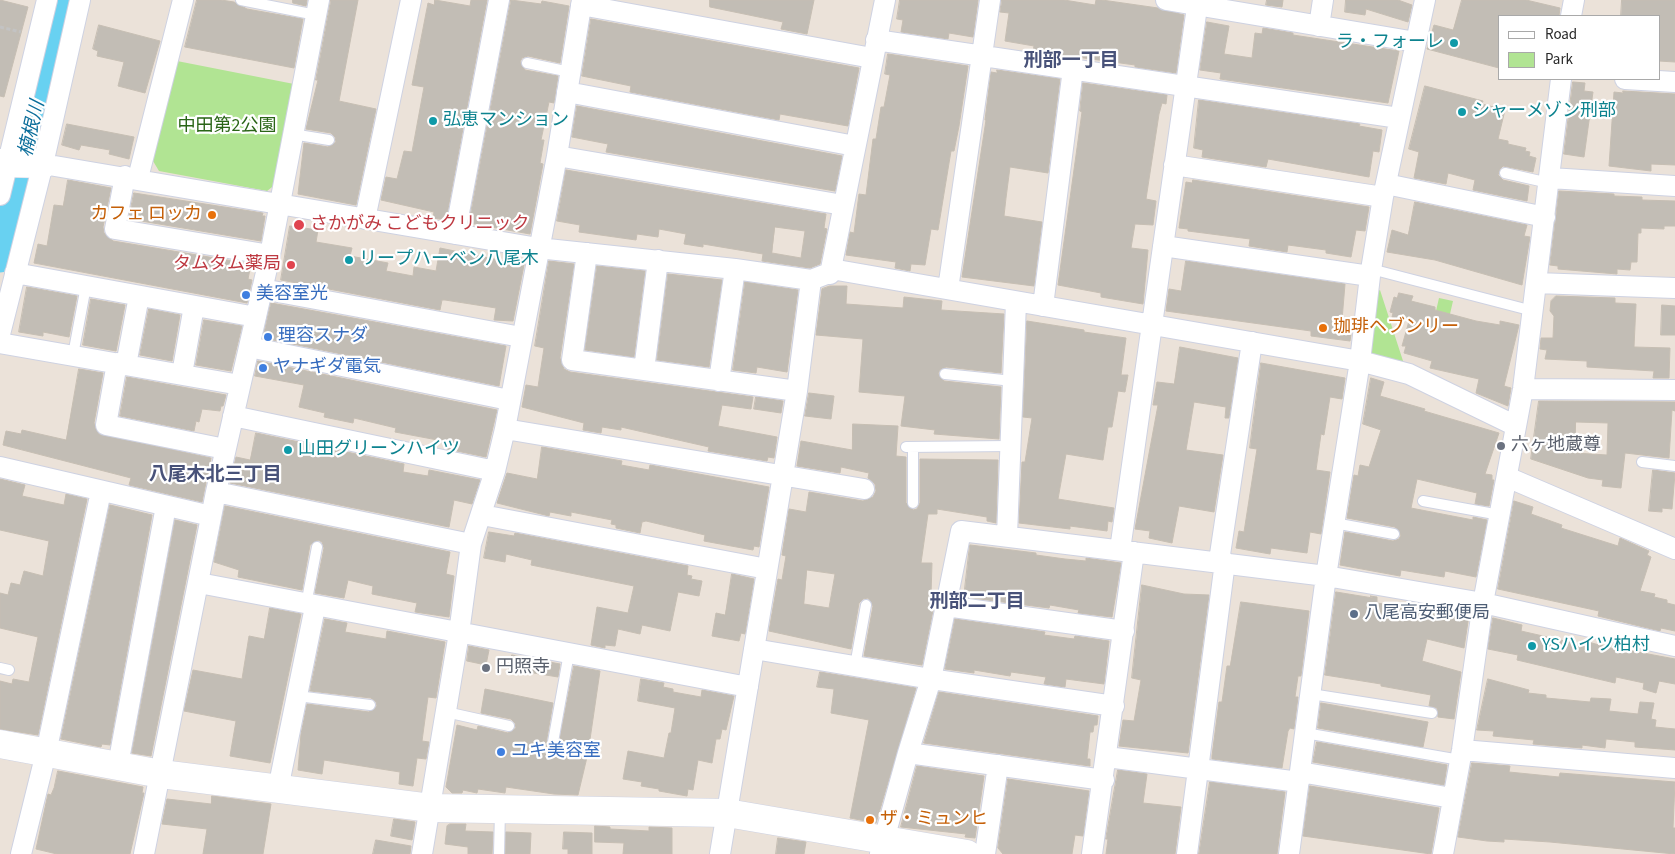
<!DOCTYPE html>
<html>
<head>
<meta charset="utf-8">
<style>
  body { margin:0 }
  #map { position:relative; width:1675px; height:854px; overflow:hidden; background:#ebe2d9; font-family:"Source Sans 3",sans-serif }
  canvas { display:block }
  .legend { position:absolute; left:1498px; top:15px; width:162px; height:65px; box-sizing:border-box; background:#fff; border:1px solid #a9a9a9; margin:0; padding:6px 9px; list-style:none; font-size:15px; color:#282828 }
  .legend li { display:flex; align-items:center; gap:10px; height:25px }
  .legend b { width:25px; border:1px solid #a9a9a9 }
</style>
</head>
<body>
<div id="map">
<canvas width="1675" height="854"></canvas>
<ul class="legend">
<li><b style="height:6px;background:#fff"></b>Road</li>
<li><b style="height:14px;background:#b1e493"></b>Park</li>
</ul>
</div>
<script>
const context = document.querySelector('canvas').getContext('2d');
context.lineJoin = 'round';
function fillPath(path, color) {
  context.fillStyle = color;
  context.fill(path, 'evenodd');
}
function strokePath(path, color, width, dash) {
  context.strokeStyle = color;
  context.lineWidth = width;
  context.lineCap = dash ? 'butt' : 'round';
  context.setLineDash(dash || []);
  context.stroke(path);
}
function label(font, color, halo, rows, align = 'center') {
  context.font = font + ' "Source Sans 3","Noto Sans JP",sans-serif';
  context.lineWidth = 4.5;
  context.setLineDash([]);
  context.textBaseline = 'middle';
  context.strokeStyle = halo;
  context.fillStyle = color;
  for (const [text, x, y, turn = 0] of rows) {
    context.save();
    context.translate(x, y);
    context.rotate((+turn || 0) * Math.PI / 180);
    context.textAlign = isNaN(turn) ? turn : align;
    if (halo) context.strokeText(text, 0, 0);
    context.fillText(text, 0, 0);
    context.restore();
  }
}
const green = new Path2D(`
  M177 61 294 84 276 184 267 191 159 171 153 161Z
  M1380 290 1404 364 1374 358 1368 349 1376 292Z
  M1439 298 1453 301 1444 340 1430 337Z`);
const river = new Path2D(`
  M0 257 20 186 61 0`);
const building = new Path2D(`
  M0 0 28 7 4 97 0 96Z
  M197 0H221L234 2 247 9 303 19 294 68 185 47Z
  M293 0H307L306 6 293 3Z
  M331 0H358L339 101 376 109 356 205 298 194 304 143 328 147 336 142 335 137 331 133 306 129 318 80H316Z
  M435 0 470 6 471 0H487L446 220 433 218 434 212 381 200 386 177 397 179 404 151 412 152 424 87 412 85 428 3 434 5Z
  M511 0 541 4 542 1 569 6 560 63 528 56 522 58 520 62 525 70 558 76 554 103 549 102 541 140H544L540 163 543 164 530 234 469 223Z
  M710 0H814L807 34 781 29 783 22 710 7Z
  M900 0H978L973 37 949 33 948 39 901 32 903 20 897 19Z
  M1002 0H1064L1095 5 1096 0H1102L1158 8 1184 15 1176 73 1135 67V65L1033 51 1034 46 1005 41 1009 13 1000 12Z
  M1267 0H1283L1282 7 1266 5Z
  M1346 0H1398L1412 5 1408 22 1366 9 1365 15 1345 12Z
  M1462 0H1526L1560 8 1559 16H1499V68L1427 49 1434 25 1453 30Z
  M1622 0H1675V62L1659 61V16H1621Z
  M591 19 859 68 848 126 780 114 779 120 630 92 631 86 582 76Z
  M1207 22 1229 26 1224 54 1252 58 1255 33 1262 34 1263 28 1293 33V35L1399 51 1388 103 1220 79 1221 73 1200 70Z
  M99 25 160 41 145 93 118 86 124 62 97 56 98 51 93 49Z
  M888 54 968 66 959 126 954 151H951L938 230 931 229 925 265 911 264 910 271 895 268 896 262 846 255 850 232 854 233 859 194 866 195 873 139H876L881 107H884L890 75 885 74Z
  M997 70 1060 79 1048 173 1010 167 1006 198 1004 216 1042 222 1034 286 962 277 986 120H985L991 72 997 73Z
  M1573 82 1585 83 1584 91 1593 92 1584 157 1564 154Z
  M1083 83 1167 95 1166 104 1162 103 1159 114 1146 199 1156 201 1153 225 1135 224 1131 248 1148 250 1143 304 1101 297V293L1058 285 1082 112 1080 111Z
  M1425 86 1483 101 1482 104 1505 110 1498 139 1508 141V144L1526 148 1525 151 1530 152 1529 156 1536 158 1533 172 1503 166 1500 169 1498 175 1503 180 1529 186 1527 201 1473 190 1475 180 1448 173 1446 184 1414 178 1419 152 1409 149Z
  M1623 91 1675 94V165L1651 164V171L1609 166 1614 92 1623 93Z
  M1199 100 1360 124 1359 126 1382 130 1379 152 1373 151 1369 177 1268 159 1266 167 1202 157 1203 150 1194 148Z
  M577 106 842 156 835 191 606 152 608 144 572 137Z
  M67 124 134 137 129 159 109 154 110 150 81 145 79 150 62 145Z
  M566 170 826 214 824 228 827 229 820 264 810 268 762 261 763 254 703 244V247L684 244 686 234 659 229 658 237 637 234 636 240 579 232 580 225 557 221ZM775 227 805 231 801 258 772 253Z
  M68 180 111 188 103 227 104 233 113 241 251 264 248 279 252 280 247 303 34 263 38 244 47 246 54 205 63 206Z
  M1193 180 1369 207 1365 231 1356 230 1351 257 1326 253V250L1288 245 1287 252 1249 246 1250 239 1188 231V229L1179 228 1186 182 1192 183Z
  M1559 191 1614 194V196L1642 197V200L1675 201V226H1664V229L1641 228V233H1638L1637 262H1631L1630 270 1617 269V274L1558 269V266L1550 265Z
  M134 193 263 213 262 216H265L261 241 129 219Z
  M1415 202 1527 225 1524 236 1530 237 1522 285 1435 260 1387 252 1392 230 1408 235Z
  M290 226 318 230 316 242 352 248 350 256 388 263 386 271 413 276 414 267 436 271 440 248 504 261 505 256 525 260 513 321 494 320 496 308 445 300H442L440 310 281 280Z
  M549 261 574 264 560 358 564 369 570 372 753 397 751 409 722 405 718 426 777 437 774 458 768 457 767 461 708 451 709 447 621 427V430L602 427 601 433 583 430 584 423 522 407 526 385 538 387 544 348 535 346Z
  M1186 261 1345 284 1342 320 1353 322 1350 341 1311 336V331L1166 311 1169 289 1181 291Z
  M597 266 645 271 634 357 585 350Z
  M668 274 722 280 709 367 657 360Z
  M745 282 798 290 787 372 757 367 756 373 733 370Z
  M830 286H847L846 304 903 308 904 297 942 301 941 310 1004 314 1001 373 946 367 940 370 938 374 944 381 1001 387 999 439 934 434 935 430 901 426 905 396 859 392 863 339 816 335 822 289Z
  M27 287 77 296 69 337 43 332V336L19 332Z
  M1399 293 1413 296 1411 301 1435 307V310L1476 321 1500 325V321L1519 325 1504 386 1511 388 1508 406 1476 393 1479 379 1430 368 1432 361 1404 353 1406 346H1402L1409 321 1392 317 1393 313 1390 312 1394 297 1397 298Z
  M1556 296 1615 298V303L1636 304 1634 347 1670 348 1669 378H1653L1654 371 1587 367V361L1545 359 1547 350 1540 349 1541 338H1553L1554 316 1550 311 1551 301Z
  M91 299 125 305 116 351 83 345Z
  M271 303 506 346 499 386 263 338Z
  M1662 305 1675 306V335H1661Z
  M149 309 180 315 172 361 140 355Z
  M204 320 242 326 231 371 196 365Z
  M1027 321 1084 330V332L1126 338 1121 375H1128L1125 392 1118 391 1112 427H1108L1103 460 1066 454 1058 499 1114 508 1112 522 1108 521 1107 531 1070 526V529L1019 523 1022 462H1025L1032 418 1023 417Z
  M1180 347 1238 358 1229 418H1225L1226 407 1194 402 1186 450 1223 455 1214 512 1179 506 1172 543 1149 538 1150 531 1135 529 1158 405H1153L1157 382 1174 384Z
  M258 361 497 410 486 457 447 449 448 442 395 432 396 428 354 418 353 423 324 417 325 413 299 407 304 385 255 376Z
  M1261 363 1345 378 1342 399 1330 397 1324 435 1321 434 1316 470 1330 472 1321 534 1310 532 1307 553 1271 548 1270 554 1236 548 1239 531 1244 532 1257 449 1250 448Z
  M79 369 103 373 94 423 99 434 211 458 202 502 129 485 131 478 3 445 6 431 21 434 22 430 66 440Z
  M127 377 226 395 223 406H221L220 411 202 409 199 422 196 421 194 431 120 416Z
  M1371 378 1384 382 1380 396 1425 409 1424 411 1499 433 1485 474 1492 475V480H1494L1489 506 1475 504 1477 493 1417 479 1411 508 1473 520V517L1487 520 1476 577 1445 571 1444 577 1401 570 1400 576 1340 565 1345 532 1393 541 1399 539 1401 535 1395 527 1347 518 1354 475 1358 476 1360 465 1369 467 1381 430 1363 424Z
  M809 393 834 396 831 419 805 416Z
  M756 397 783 401 781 413 754 409Z
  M1539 401 1675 402V411L1672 410 1669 458 1625 453 1621 488 1602 486 1603 480 1588 478 1531 459ZM1576 422 1608 423 1607 455 1575 453Z
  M853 424 898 426 896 456 906 457V503L913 510 917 509 920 503V459L998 460 996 523 987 521V517L937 509V514H928L921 563H932L931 595 936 596 922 665 864 656 873 606 868 598 863 599 859 603 851 649 769 631 778 579 782 580 786 556 782 555 789 509 806 512 809 492 863 501 873 497 876 491 875 484 868 478 869 473 841 467 840 473 797 466 801 441 852 450ZM807 570 835 574 829 608 804 604Z
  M256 433 404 464 403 472 428 476 429 470 480 480 472 504 454 500 449 527 230 483 236 457 250 460Z
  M542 447 622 461 621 465 649 470 650 465 769 487 759 547 754 546 753 550 704 541 705 535 646 521 642 522 640 533 616 528V525L611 524 612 520 571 512V516L550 512 549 516 497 503 507 473 537 479Z
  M1653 470 1675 473 1672 509 1662 508V512L1649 511Z
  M0 479 25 485 22 496 64 505 66 494 87 499 38 735 0 729V681L12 684 13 679 29 682 38 637 0 628V593L8 595 11 583 20 585 24 571 43 576 49 541 0 530Z
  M1514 501 1533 507 1531 514 1562 525 1561 528 1618 546 1620 538 1649 551 1647 555 1651 557 1640 591 1655 594 1654 597 1667 600V603L1675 605V631L1661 628 1660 631 1598 616 1599 611 1498 589Z
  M110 505 152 515 110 745 102 744 101 747 61 739Z
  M225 506 450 552 446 574 454 576 449 617 415 612 417 603 372 594 373 586 348 580 344 598 315 593 324 548 322 542 318 540 310 545 302 590 238 577 239 570 214 562Z
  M175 520 197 525 151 756 132 753Z
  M489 532 514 536 515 533 688 566 687 575 692 576 691 579 702 581 699 596 678 592 670 631 642 625 640 634 618 629 615 646 605 645V648L591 645 597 607 628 613 634 586 531 565 532 560 506 554 505 562 484 558Z
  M970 545 1036 553V555L1065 559 1086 561V558L1121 563 1112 617 1078 613 1079 610 1050 605 1049 608 964 597Z
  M732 574 754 579 745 634 741 633 739 641 712 636 716 613 725 615Z
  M1142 585 1184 594 1209 595 1188 753 1119 746 1123 720 1134 721 1141 680 1132 678Z
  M1336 592 1373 598 1370 596 1377 597V603L1402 607 1401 610 1428 614 1429 608 1469 615 1464 648 1427 639 1422 661 1461 672 1454 719 1438 717 1437 708 1429 706 1431 695 1381 686V684L1325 675Z
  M1241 602 1309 611 1301 676H1298L1295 697H1298L1294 729 1290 728 1288 731 1282 768 1212 759V756L1219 702H1222L1227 666H1230Z
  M270 608 301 614 270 763 230 756 236 721 184 711 193 670 242 679 249 636 264 639Z
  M1493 618 1522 625 1521 631 1587 646 1588 642 1626 652 1627 650 1675 659V684L1659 681 1656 693 1643 689 1644 683 1616 677 1615 683 1517 660 1518 655 1488 649Z
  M325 619 347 623 345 632 386 639 387 631 445 642 436 698 428 697 422 741 429 742 426 759 417 758 413 786 399 784 400 772 324 760 322 774 298 770 301 734 307 704 369 712 377 706 376 702 371 698 310 691Z
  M955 619 1045 632 1044 635 1074 639 1075 636 1109 641 1104 684 1066 679 1065 687 1044 684 1046 677 1011 672 1010 676 974 670V673L945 669Z
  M469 646 489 650 486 665 467 661Z
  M512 655 560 664 558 677 509 669Z
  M574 666 600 671 588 753 578 795 554 794 506 787 505 793 478 789 477 793 463 790 462 793H452L446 787 457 725 477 730 478 726 508 733 516 728 515 723 511 719 481 713 485 689 553 703 546 744 551 749 558 747Z
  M820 672 916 688 876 823 850 818 869 720 831 713 834 689 817 687Z
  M641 679 664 683 663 687 673 689V692L701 697 702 690 734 696 726 730 722 729 720 739H716L712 763 698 760 693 790 688 789 687 796 659 791V789L641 786 642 782 623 779 628 751 664 758 669 733H671L675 708 638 701Z
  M1488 679 1529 690 1528 693 1546 695V698L1590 702 1591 698 1611 699 1609 711 1638 714 1640 702 1654 703 1651 719 1656 720 1655 727 1675 729V750L1635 747V742L1606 739 1605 748 1582 745V748L1533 744 1534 740 1493 736 1494 731 1477 730Z
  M939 692 1098 716 1097 725H1094L1093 732H1090L1087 759H1090V766L924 743Z
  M1321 703 1428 722 1423 747 1318 728Z
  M1317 742 1447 765 1444 785 1313 762Z
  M1472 763 1510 766 1509 772 1559 777 1560 773 1675 782 1673 828H1675V854L1550 842 1504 839V842L1487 841 1458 837Z
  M917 766 984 776 975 838 965 837 966 834 901 827Z
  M1118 770 1147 774 1143 803 1181 807 1175 854H1106L1108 839H1106Z
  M58 771 143 787 142 793H144L130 854H57L36 849 48 794 51 795 54 788Z
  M1008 779 1089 791 1083 836 1075 835 1072 854H1003L998 848Z
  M1210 782 1285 792 1277 854H1199Z
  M1310 786 1439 808 1431 854 1303 836Z
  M212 796 271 804 263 854H203L207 829 162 824 167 799 211 804Z
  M394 819 415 822 412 840 391 836Z
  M450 824H466L465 831 493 832 492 854H468V847L445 844 447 826Z
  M595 826 610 827V829L649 831V827L672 828V854H623L624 843 595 842Z
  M506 832 531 833 530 854H506Z
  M564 832 592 833V854H568V849H563Z
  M778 838 806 842 804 854H776Z
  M376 840 411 846 410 854H373Z`);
const path = new Path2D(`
  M0 27 21 32`);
const lane = new Path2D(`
  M241 0 316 15
  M527 63 570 72
  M292 134 329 140
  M1505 173 1549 183
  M1371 269 1533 311
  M73 355 86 286
  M945 374 1013 381
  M906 447 1010 446
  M1642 462 1675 466
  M1423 501 1500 515
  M913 503V447
  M1334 523 1394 534
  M306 605 317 547
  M855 666 866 605
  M0 668 9 670
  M1311 694 1432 713
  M297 696 370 705
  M446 712 509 726
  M1305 733 1460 760
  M553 742 569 653
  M499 854 500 810`);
const street = new Path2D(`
  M1166 0 1416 42
  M581 5 872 58
  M1571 16 1574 0
  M1319 26 1323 0
  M876 40 1399 118
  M1625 79 1675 82
  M567 92 855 146
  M557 156 843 205
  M43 164 538 248 735 269 811 280 837 270 1360 361 1409 374 1516 426
  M1174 165 1383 197
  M125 176 115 229 270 255
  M138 178 183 0
  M1550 178 1675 186
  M1386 184 1545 217
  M0 195 47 0
  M365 219 411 0
  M455 234 499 0
  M1163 246 1370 276
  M587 253 572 360 797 391
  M15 273 256 317
  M830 274 885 0
  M1536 283 1675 288
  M262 289 521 337
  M948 289 990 0
  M1043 306 1073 69
  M0 334 43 164 80 0
  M0 343 240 385
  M249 347 509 400
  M117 363 106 425 225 449
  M126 365 139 296
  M644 370 658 260
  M182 374 194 306
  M719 381 735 269
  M1523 389 1675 390
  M233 416 495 471
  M505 429 864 489
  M0 467 211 516
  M1507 477 1675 549
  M216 492 471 544
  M482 515 767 569
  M1007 536 1016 302
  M1120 550 1198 0
  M1219 561 1252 342
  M199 583 748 687
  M946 606 1124 631
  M754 649 931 679 1114 706
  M1462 750 1675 768
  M908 753 1104 780
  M1107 757 1299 782
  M118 765 166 506
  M1300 772 1452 798
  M278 789 315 607
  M21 854 46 753 101 491
  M144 854 216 492 270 255 319 0
  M422 854 459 633 471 544 495 471 505 429 557 156 582 0
  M720 854 797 391 811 280
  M880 854 908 753 931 679 961 531 1326 576 1483 603 1675 646
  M985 854 998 765
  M1092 854 1134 552
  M1187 854 1225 562
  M1289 854 1326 576 1360 361 1370 276 1383 197 1425 0
  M1443 854 1462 750 1483 603 1523 389 1561 79`);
const secondary = new Path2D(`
  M0 163 43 164
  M0 744 161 774 431 808 727 813 967 854`);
const markers = [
  [1454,43,5,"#0f9aa8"],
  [1462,112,5,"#0f9aa8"],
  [433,121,5,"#0f9aa8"],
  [212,215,5,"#e8710a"],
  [299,225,6,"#e0444e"],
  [349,260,5,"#0f9aa8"],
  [291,265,5,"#e0444e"],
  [246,295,5,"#3f7fe0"],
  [1323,328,5,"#e8710a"],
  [268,337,5,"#3f7fe0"],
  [263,368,5,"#3f7fe0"],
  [1501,446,5,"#6b7280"],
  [288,450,5,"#0f9aa8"],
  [1354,614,5,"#5c6f8a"],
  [1532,646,5,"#0f9aa8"],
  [486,668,5,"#6b7280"],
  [501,752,5,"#3f7fe0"],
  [870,820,5,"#e8710a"]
];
const cultureNames = [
  ["ラ・フォーレ",1444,43,"right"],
  ["シャーメゾン刑部",1472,112],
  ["弘恵マンション",443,121],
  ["リープハーベン八尾木",359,260],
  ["山田グリーンハイツ",298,450],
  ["YSハイツ柏村",1542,646]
];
const parkNames = [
  ["中田第2公園",227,127]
];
const foodNames = [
  ["カフェ ロッカ",202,215,"right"],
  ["珈琲ヘブンリー",1333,328],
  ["ザ・ミュンヒ",880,820]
];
const healthNames = [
  ["さかがみ こどもクリニック",310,225],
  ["タムタム薬局",281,265,"right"]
];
const shopNames = [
  ["美容室光",256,295],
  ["理容スナダ",278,337],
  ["ヤナギダ電気",273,368],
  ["ユキ美容室",511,752]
];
const worshipNames = [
  ["六ヶ地蔵尊",1511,446],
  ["円照寺",496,668]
];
const serviceNames = [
  ["八尾高安郵便局",1364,614]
];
const neighbourhoodNames = [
  ["刑部一丁目",1071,62],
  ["八尾木北三丁目",215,476],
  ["刑部二丁目",977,603]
];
const waterNames = [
  ["楠根川",33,129,-77]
];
fillPath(green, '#b1e493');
strokePath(river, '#68d1f1', 31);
fillPath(building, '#c2bdb5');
strokePath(building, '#c6beb3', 1);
strokePath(lane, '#ced2e2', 12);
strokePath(street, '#ced2e2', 22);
strokePath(secondary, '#ced2e2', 29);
strokePath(path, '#c3c3c3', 3, [4, 2.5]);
strokePath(lane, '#fff', 10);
strokePath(street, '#fff', 20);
strokePath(secondary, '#fff', 28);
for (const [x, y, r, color] of markers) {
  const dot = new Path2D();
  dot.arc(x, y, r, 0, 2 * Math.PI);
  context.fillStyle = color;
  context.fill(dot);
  strokePath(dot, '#fff', 2);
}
label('18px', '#0d838f', '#fff', cultureNames, 'left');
label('18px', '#2a6517', '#fff', parkNames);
label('18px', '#c56008', '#fff', foodNames, 'left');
label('18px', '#be3a42', '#fff', healthNames, 'left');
label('18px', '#366cbe', '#fff', shopNames, 'left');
label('18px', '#5b616d', '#fff', worshipNames, 'left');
label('18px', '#4e5e75', '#fff', serviceNames, 'left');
label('bold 19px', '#485279', '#fff', neighbourhoodNames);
label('italic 19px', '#0a6d9a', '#fff', waterNames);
</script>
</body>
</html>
